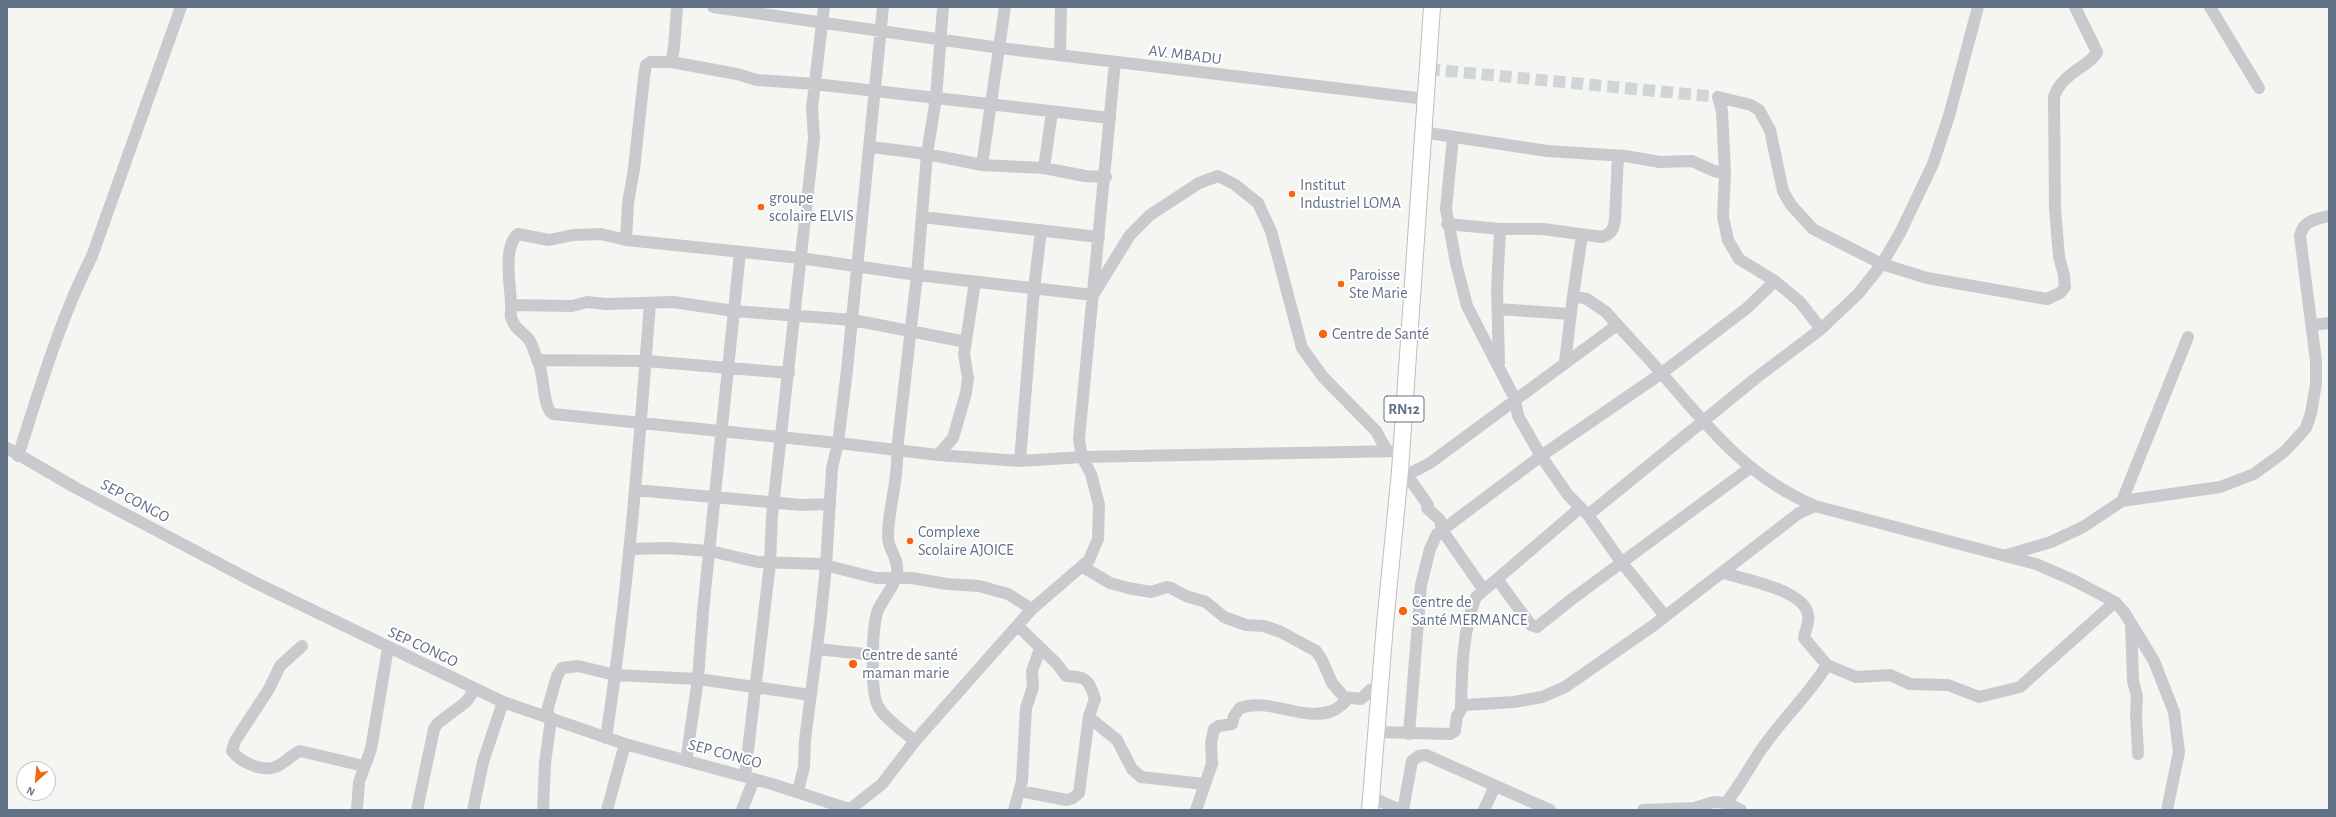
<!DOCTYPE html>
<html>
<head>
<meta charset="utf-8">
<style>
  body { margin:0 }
  #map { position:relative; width:2336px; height:817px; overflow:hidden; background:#f5f6f2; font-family:"Alegreya Sans",sans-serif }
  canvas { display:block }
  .frame { position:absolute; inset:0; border:8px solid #627186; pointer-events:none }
  .north { position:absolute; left:16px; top:761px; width:40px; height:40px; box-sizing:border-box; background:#fff; border:1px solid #c0c6cf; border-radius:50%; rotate:207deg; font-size:11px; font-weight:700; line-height:16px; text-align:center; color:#627186 }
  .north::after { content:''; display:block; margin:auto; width:14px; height:18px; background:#f56613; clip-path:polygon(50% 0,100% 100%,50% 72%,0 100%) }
</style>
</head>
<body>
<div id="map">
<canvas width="2336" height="817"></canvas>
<div class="frame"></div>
<div class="north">N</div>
</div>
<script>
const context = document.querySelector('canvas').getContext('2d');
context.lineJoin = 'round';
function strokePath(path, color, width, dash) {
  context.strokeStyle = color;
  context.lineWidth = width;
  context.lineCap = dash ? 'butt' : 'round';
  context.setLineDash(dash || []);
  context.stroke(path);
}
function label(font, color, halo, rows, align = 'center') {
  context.font = font + ' "Alegreya Sans",sans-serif';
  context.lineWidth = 4;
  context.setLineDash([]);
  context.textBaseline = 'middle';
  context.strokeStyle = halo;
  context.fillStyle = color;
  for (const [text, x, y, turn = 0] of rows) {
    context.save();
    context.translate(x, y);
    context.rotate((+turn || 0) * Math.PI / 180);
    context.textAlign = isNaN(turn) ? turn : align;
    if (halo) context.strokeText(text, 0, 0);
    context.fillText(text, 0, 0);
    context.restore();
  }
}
const minorTunnel = new Path2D(`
  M1428 69 1718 97`);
const minor = new Path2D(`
  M713 7 1000 48 1426 99
  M2210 7 2259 88
  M1060 53 1061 7
  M671 62 674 48 677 7
  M1718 97 1751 105 1759 110 1770 130 1783 191 1791 205 1813 229 1882 264 1927 278 2047 299 2060 293 2065 287 2064 275 2059 257 2055 209 2054 97C2061 73 2092 65 2097 52L2075 7
  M1718 97 1722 111 1725 173 1723 217 1728 240 1739 259 1775 281
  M1422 132 1547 151 1625 156 1660 162 1692 161 1714 171 1725 173
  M1453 137 1446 209 1456 263 1467 306 1515 399 1518 416 1541 456 1568 495 1588 515 1622 563 1665 616
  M871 147 927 154 982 165 1044 168 1085 176 1106 177
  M982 165 1005 7
  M1044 168 1052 112
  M922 217 1099 237
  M1447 224 1500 229H1543L1602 237C1612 234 1614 228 1615 219L1618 156
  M626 240 628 203 634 169 644 77 646 65 650 62H671L737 74 757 80 815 84 1110 118
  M1573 296 1582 235
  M511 305 572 306 587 302 606 304 673 302 734 311 853 320 966 342
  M1498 309 1570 314
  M2313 325 2329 323
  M537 360 646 361 789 373
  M1565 362 1573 296 1587 299 1606 312C1624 333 1644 353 1663 375 1710 429 1747 477 1815 506L2036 564 2073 580 2115 602 2124 612 2154 661 2174 712 2179 752 2167 810
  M1499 363 1497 290 1500 229
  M7 448 76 488 256 583 503 702 625 744 772 784 852 810
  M1387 451 1376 431 1323 377 1302 348 1271 231 1258 203 1234 184 1218 176 1199 183 1150 215 1130 235 1093 295 917 275 800 258 626 240 601 234 573 235 549 240 518 234C502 247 511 288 511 305 512 309 510 314 511 317 514 330 526 333 531 343 534 350 536 357 539 364 544 376 543 409 553 414L838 443 938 455 1020 461 1082 457 1401 451
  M938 455 953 438 966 393 968 378 964 354 975 282
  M18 456C40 388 60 319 92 256L181 7
  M1020 461 1034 289 1041 230
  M1400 471 1407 475 1430 463 1617 325
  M1407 475 1428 505 1427 508 1440 520 1442 530 1483 589
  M635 490 802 505 830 504
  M2122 501 2188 337
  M1588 515 1756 378 1821 329 1858 294 1882 264 1900 233 1933 164 1949 116 1978 7
  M629 549 666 548 710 551 758 562 821 564 876 578H912L947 584 979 586 1008 594 1032 609
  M2007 555 2051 542 2083 527 2122 501 2220 487 2254 474 2284 452 2297 438 2306 428 2311 413 2316 384V361L2300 236C2303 221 2315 219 2329 216
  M1083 567 1110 583 1128 588 1151 592 1167 587 1171 588 1186 596 1206 602 1224 617 1246 625 1264 626 1281 632 1316 651 1322 660 1332 683 1344 697 1361 699 1370 690 1380 688
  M1723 573C1743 579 1805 590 1808 615 1810 623 1805 630 1804 638L1827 665 1856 677 1890 675 1910 684 1948 685 1979 697 2020 687 2115 602
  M1497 579 1531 625 1537 627 1572 599 1750 468
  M2131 623 2133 681 2137 696 2136 714 2138 754
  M1018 626 1057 664 1066 676C1085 677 1089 678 1095 699L1089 716 1079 793 1073 798 1067 800 1020 791
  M302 646 280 666 269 689 235 741 232 751C240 762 262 772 275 767 284 764 291 755 300 751L364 766
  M817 649 874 655
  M1461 708C1462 671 1462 632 1476 597L1580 508
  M1091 719 1117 740 1132 769 1141 777 1204 784
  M1377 732 1450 734 1455 731 1457 716 1464 705 1514 702 1542 697 1565 687 1654 625 1799 513 1815 506
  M1409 734 1421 585 1430 549 1437 534 1541 456 1662 373 1747 308 1775 281 1800 302 1821 329
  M606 738C628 594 639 448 650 303
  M915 741C905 733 883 717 878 706 870 691 872 625 878 610 884 597 895 586 897 572 899 558 888 550 888 537 888 507 899 480 897 450L917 275 927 154 936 98 943 7
  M686 761 698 679 703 611 740 252
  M745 776 770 563 772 516 814 138 812 108 824 7
  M798 791 804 767 805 740 820 624 826 566 832 468 838 443 847 370 883 7
  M1371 797 1400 810
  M1726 803C1740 785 1749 768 1761 750 1781 720 1808 696 1827 665
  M357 810 359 782 371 749 388 648
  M417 810 434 729 438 723 466 702 475 689
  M473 810 483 762 503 702
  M543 810 545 763 551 719 547 711 557 676 562 668 578 666 615 675 698 679 811 695
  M607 810 625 744
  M742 810 754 779
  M849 810 882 784 915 741 1032 609 1089 560 1098 539 1099 505 1091 474 1082 457 1079 439 1115 62
  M1014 810 1022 781 1026 708 1033 687 1032 671 1040 649
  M1196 810 1212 764 1211 743 1214 729 1219 726 1232 724 1234 716 1240 708C1270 697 1302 722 1332 711 1338 709 1344 703 1349 698
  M1403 810 1412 761 1419 756 1426 755 1550 810
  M1484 810 1495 786
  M1643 810 1694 808 1714 802 1726 803 1741 810`);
const major = new Path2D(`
  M1370 810 1385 624 1400 471 1432 7`);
const markers = [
  [1292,194,4,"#f56613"],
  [761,207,4,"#f56613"],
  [1341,284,4,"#f56613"],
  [1323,334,5,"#f56613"],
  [910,541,4,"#f56613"],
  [1403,611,5,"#f56613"],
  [853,664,5,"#f56613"]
];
const shields = [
  [1404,409,40]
];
const shieldNames = [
  ["RN12",1404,409]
];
const streetNames = [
  ["AV. MBADU",1185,55,7],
  ["SEP CONGO",135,501,28],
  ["SEP CONGO",423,647,25],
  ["SEP CONGO",725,754,15]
];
const poiNames = [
  ["Institut",1300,185],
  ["Industriel LOMA",1300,203],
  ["groupe",769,198],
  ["scolaire ELVIS",769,216],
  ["Paroisse",1349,275],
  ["Ste Marie",1349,293],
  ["Centre de Santé",1332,334],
  ["Complexe",918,532],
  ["Scolaire AJOICE",918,550],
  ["Centre de",1412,602],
  ["Santé MERMANCE",1412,620],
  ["Centre de santé",862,655],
  ["maman marie",862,673]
];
strokePath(minorTunnel, '#d0d5d7', 12, [12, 6]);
strokePath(major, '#babdc1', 18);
strokePath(minor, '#c8cace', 12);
strokePath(major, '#fff', 16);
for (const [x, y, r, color] of markers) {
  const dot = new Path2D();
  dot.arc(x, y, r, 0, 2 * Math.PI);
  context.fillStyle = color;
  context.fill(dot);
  strokePath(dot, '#fff', 1.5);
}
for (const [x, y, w] of shields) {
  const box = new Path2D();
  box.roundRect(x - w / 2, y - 13, w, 26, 3);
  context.fillStyle = '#fff';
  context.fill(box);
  strokePath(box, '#627186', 1);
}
label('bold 15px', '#627186', null, shieldNames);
label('16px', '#627186', '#fff', streetNames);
label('16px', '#627186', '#fff', poiNames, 'left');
</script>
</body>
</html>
